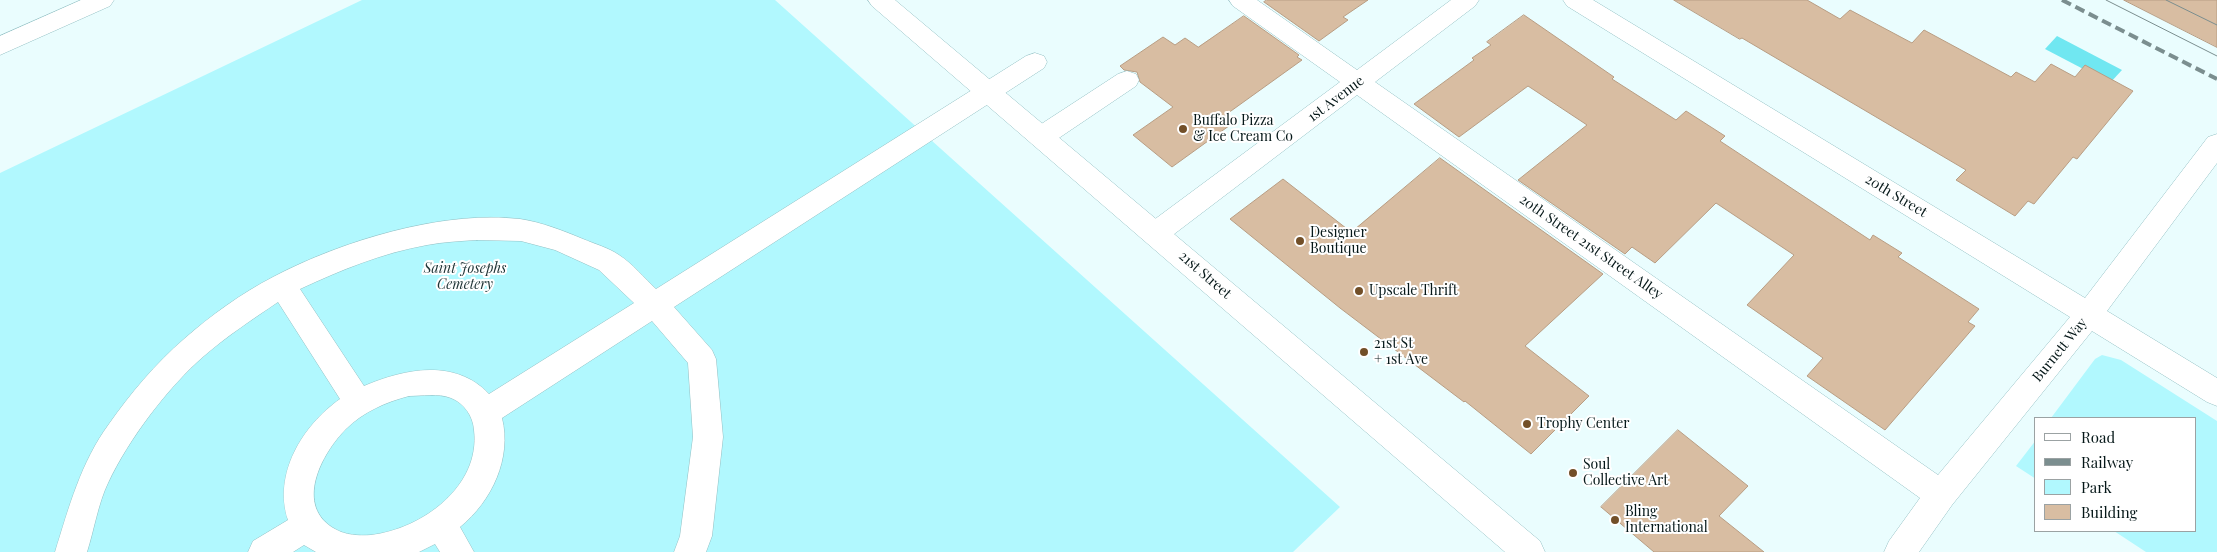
<!DOCTYPE html>
<html>
<head>
<meta charset="utf-8">
<style>
  body { margin:0 }
  #map { position:relative; width:2217px; height:552px; overflow:hidden; background:#eafdfe; font-family:"Playfair Display",serif }
  canvas { display:block }
  .legend { position:absolute; left:2034px; top:417px; width:162px; height:115px; box-sizing:border-box; background:#fff; border:1px solid #9ba2a3; margin:0; padding:6px 9px; list-style:none; font-size:15px; color:#051718 }
  .legend li { display:flex; align-items:center; gap:10px; height:25px }
  .legend b { width:25px; border:1px solid #9ba2a3 }
</style>
</head>
<body>
<div id="map">
<canvas width="2217" height="552"></canvas>
<ul class="legend">
<li><b style="height:6px;background:#fff"></b>Road</li>
<li><b style="height:6px;background:#7b8e8f"></b>Railway</li>
<li><b style="height:14px;background:#b1f8fe"></b>Park</li>
<li><b style="height:14px;background:#d8bda2"></b>Building</li>
</ul>
</div>
<script>
const context = document.querySelector('canvas').getContext('2d');
context.lineJoin = 'round';
function fillPath(path, color) {
  context.fillStyle = color;
  context.fill(path, 'evenodd');
}
function strokePath(path, color, width, dash) {
  context.strokeStyle = color;
  context.lineWidth = width;
  context.lineCap = dash ? 'butt' : 'round';
  context.setLineDash(dash || []);
  context.stroke(path);
}
function label(font, color, halo, rows, align = 'center') {
  context.font = font + ' "Playfair Display",serif';
  context.lineWidth = 4;
  context.setLineDash([]);
  context.textBaseline = 'middle';
  context.strokeStyle = halo;
  context.fillStyle = color;
  for (const [text, x, y, turn = 0] of rows) {
    context.save();
    context.translate(x, y);
    context.rotate((+turn || 0) * Math.PI / 180);
    context.textAlign = isNaN(turn) ? turn : align;
    if (halo) context.strokeText(text, 0, 0);
    context.fillText(text, 0, 0);
    context.restore();
  }
}
const green = new Path2D(`
  M362 0H775L1340 507 1293 552H0V173Z
  M2102 355 2121 360 2217 421V552H2146L2114 531H2196V418H2051L2095 359Z
  M2036 440V479L2016 466Z`);
const water = new Path2D(`
  M2057 36 2122 70 2110 83 2045 49Z`);
const building = new Path2D(`
  M1267 0H1368L1343 17 1348 20 1319 41 1264 2Z
  M1674 0H1807L1840 19 1850 10 1912 43 1924 30 2011 77 2016 72 2035 82 2051 64 2075 77 2085 65 2133 91 2077 159 2073 157 2034 204 2028 201 2015 216 1956 180 1966 170 1742 38 1740 39Z
  M2124 0H2217V47Z
  M1524 15 1614 77 1612 79 1676 120 1686 111 1725 136 1720 141 1870 240 1873 235 1902 253 1898 257 1979 309 1968 322 1975 326 1885 430 1807 376 1823 358 1747 305 1794 255 1716 203 1655 263 1632 247 1625 254 1518 180 1587 125 1528 86 1459 137 1414 104 1474 60 1472 58 1491 45 1487 42Z
  M1244 16 1299 55 1297 57 1302 60 1224 116 1233 123 1172 167 1133 135 1173 107 1140 82 1137 72 1124 70 1120 66 1163 37 1175 45 1185 38 1198 47Z
  M1440 158 1603 274 1525 346 1589 396 1531 454 1465 401 1464 402 1340 308 1230 219 1283 179 1351 232Z
  M1678 430 1748 486 1719 516 1764 552H1654L1601 507Z`);
const minor = new Path2D(`
  M81 0H114L110 6 0 55V36Z
  M1229 0H1257L1357 70 1451 0H1479L1475 6 1375 82 1938 475 2070 317 1567 6 1563 0H1593L2085 298 2208 137 2217 134V163L2107 311 2217 378V406L2207 402 2092 331 1952 505 1919 552H1884L1889 541 1920 498 1357 95 1165 241 1156 244 1147 241 1143 233 1147 225 1340 82 1233 6Z
  M1035 53 1044 56 1047 62 1044 68 674 307 712 350 716 359 723 437 712 536 706 552H674L680 536 693 437 688 363 652 321 502 418C512 458 492 501 460 527L474 552H440L435 544 419 552H316L304 545 293 552H248L253 541 288 520C273 474 302 426 340 399L278 302C253 319 227 336 204 356 168 387 128 440 108 483 98 504 94 530 87 552H55C69 507 81 462 109 424 130 394 156 363 184 339 210 316 242 293 273 277 341 241 443 210 520 219 541 222 564 231 583 239 595 244 609 248 619 255 633 264 644 278 656 289L1026 56ZM477 240 521 241 555 250 599 270 634 303 489 394C455 358 404 369 364 386L300 289C341 270 382 253 427 245 443 242 461 241 477 240ZM409 396C422 396 438 393 451 398 464 403 473 416 474 430 481 486 422 529 371 535 359 536 345 535 335 529 294 506 321 454 346 429 363 412 386 402 409 396Z
  M1127 71 1136 74 1139 80 1136 86 1050 144 1041 147 1032 144 1028 137 1032 130 1118 74Z`);
const major = new Path2D(`
  M868 0H895L1540 541 1545 552H1505L872 6Z`);
const tram = new Path2D(`
  M2106 0 2217 56
  M2166 0 2217 25`);
const rail = new Path2D(`
  M2062 0 2217 79`);
const markers = [
  [1183,129,5,"#724f28"],
  [1300,241,5,"#724f28"],
  [1359,291,5,"#724f28"],
  [1364,352,5,"#724f28"],
  [1527,424,5,"#724f28"],
  [1573,473,5,"#724f28"],
  [1615,520,5,"#724f28"]
];
const streetNames = [
  ["1st Avenue",1336,99,-37],
  ["20th Street",1896,196,31],
  ["20th Street 21st Street Alley",1591,247,35],
  ["21st Street",1205,275,41],
  ["Burnett Way",2060,350,-51]
];
const poiNames = [
  ["Buffalo Pizza",1193,121],
  ["& Ice Cream Co",1193,137],
  ["Designer",1310,233],
  ["Boutique",1310,249],
  ["Upscale Thrift",1369,291],
  ["21st St",1374,344],
  ["+ 1st Ave",1374,360],
  ["Trophy Center",1537,424],
  ["Soul",1583,465],
  ["Collective Art",1583,481],
  ["Bling",1625,512],
  ["International",1625,528]
];
const parkNames = [
  ["Saint Josephs",465,269],
  ["Cemetery",465,285]
];
fillPath(green, '#b1f8fe');
fillPath(water, '#70e7f1');
fillPath(building, '#d8bda2');
strokePath(building, '#b89d83', 1);
strokePath(minor, '#93c0c4', 1);
strokePath(major, '#93c0c4', 1);
fillPath(minor, '#fff');
fillPath(major, '#fff');
strokePath(tram, '#7b8e8f', 1);
strokePath(rail, '#7b8e8f', 4, [10, 5]);
for (const [x, y, r, color] of markers) {
  const dot = new Path2D();
  dot.arc(x, y, r, 0, 2 * Math.PI);
  context.fillStyle = color;
  context.fill(dot);
  strokePath(dot, '#fff', 2);
}
label('14px', '#051718', '#fff', streetNames);
label('14px', '#051718', '#fff', poiNames, 'left');
label('italic 14px', '#1e3335', '#fff', parkNames);
</script>
</body>
</html>
